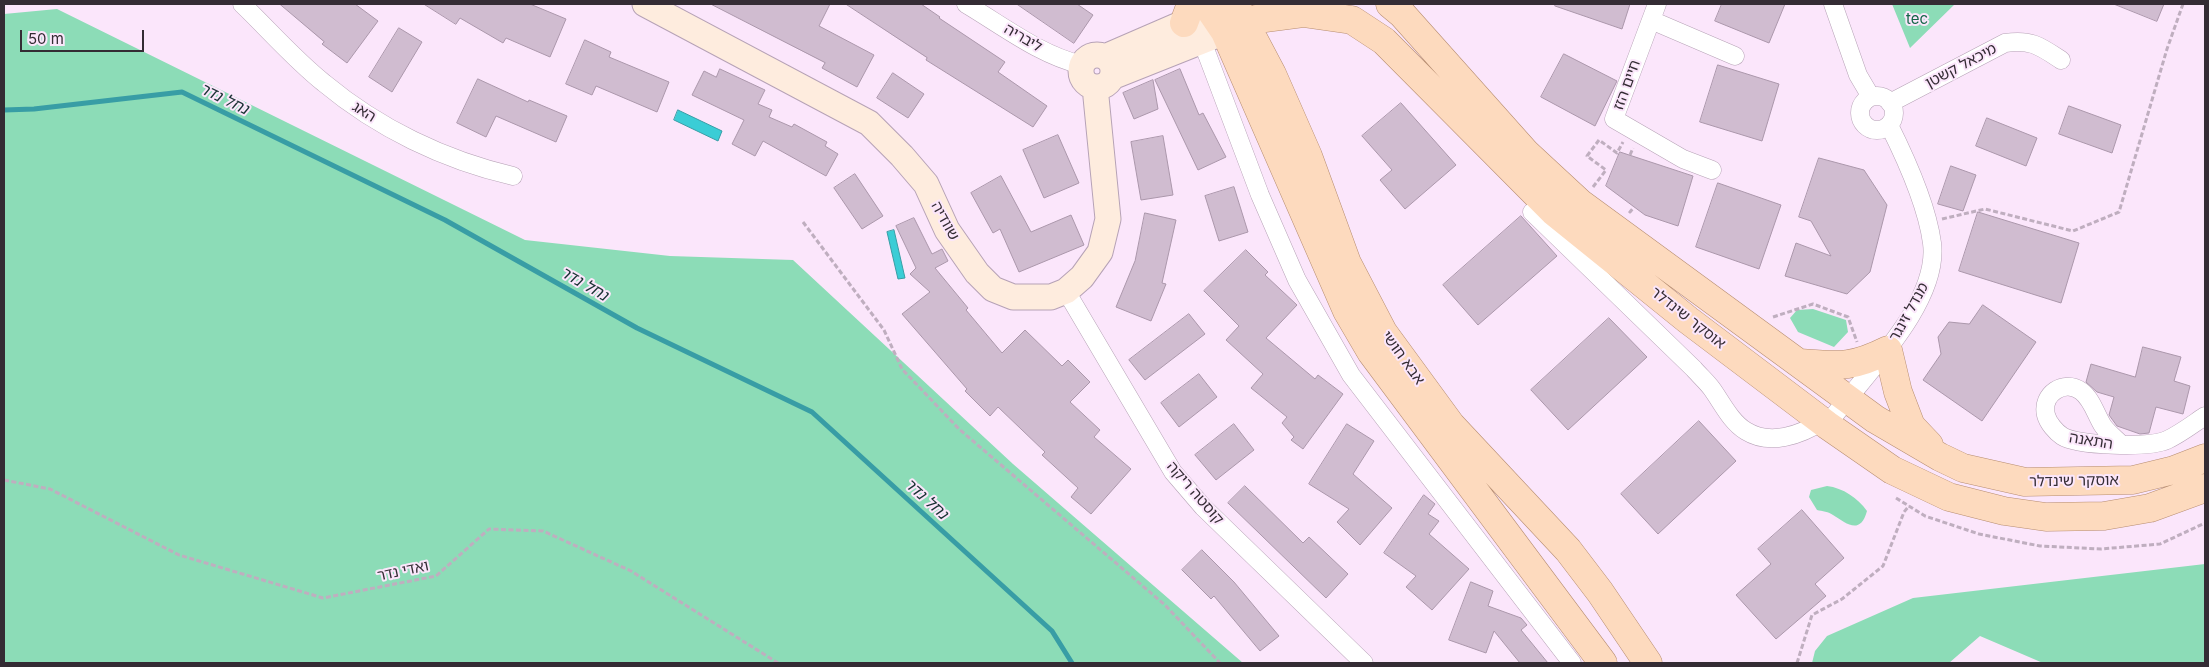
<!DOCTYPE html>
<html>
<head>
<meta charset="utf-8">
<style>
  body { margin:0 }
  #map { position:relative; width:2209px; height:667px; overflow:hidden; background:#fbe6fb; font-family:Inter,sans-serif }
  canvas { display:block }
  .frame { position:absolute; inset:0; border:5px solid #342c34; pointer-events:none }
  .scale { position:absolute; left:20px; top:30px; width:124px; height:22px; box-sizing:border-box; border:2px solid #342c34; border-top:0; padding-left:6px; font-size:15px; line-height:18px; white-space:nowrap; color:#342c34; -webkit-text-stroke:4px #fbe6fb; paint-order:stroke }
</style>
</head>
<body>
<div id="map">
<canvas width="2209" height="667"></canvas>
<div class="frame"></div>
<div class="scale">50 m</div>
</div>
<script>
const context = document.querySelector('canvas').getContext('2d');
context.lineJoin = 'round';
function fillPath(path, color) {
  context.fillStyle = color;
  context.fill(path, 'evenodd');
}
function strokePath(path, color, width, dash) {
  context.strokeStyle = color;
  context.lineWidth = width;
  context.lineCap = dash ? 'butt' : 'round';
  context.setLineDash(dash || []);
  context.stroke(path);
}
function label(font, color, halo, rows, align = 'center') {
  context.font = font + ' Inter,"Noto Sans Hebrew",sans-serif';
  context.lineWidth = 4;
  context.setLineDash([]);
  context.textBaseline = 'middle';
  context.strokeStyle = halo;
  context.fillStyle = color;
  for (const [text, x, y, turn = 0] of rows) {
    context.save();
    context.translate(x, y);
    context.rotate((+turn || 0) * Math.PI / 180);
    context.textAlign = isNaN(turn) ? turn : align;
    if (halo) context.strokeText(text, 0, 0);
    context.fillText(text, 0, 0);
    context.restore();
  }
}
const green = new Path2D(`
  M1892 4H1955L1910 48Z
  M57 9 525 240 670 256 793 260 1013 464 1243 663H4V14Z
  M1813 309 1846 320 1848 332 1834 347 1798 332 1790 318 1797 310Z
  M1827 486C1843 488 1858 498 1867 511 1860 536 1846 523 1833 515 1829 512 1822 511 1817 510L1809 497 1811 490Z
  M2205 564V663H2043L1980 636 1949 663H1812L1815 651 1827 636 1913 598Z`);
const water = new Path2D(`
  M678 110 722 131 718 141 674 120Z
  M894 230 905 278 898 279 887 232Z`);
const stream = new Path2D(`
  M4 110 34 109 182 92 445 220 637 328 812 412 1052 631 1072 663`);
const building = new Path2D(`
  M280 4H355L378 21 347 63 322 44 324 42Z
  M424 4H530L566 19 550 57 506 38 503 43 460 18 456 24Z
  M711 4H830L819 26 874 55 857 87 822 68 825 63Z
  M846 4H921L940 17 939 18 1005 62 998 72 1047 106 1033 127 926 60 927 58Z
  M1017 4H1077L1093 15 1074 43Z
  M1556 4H1630L1622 29 1555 6Z
  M1722 4H1785L1769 43 1715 21Z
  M2114 4H2164L2157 21Z
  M399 28 422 42 392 92 369 77Z
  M585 40 611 52 609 57 669 82 657 112 596 86 592 95 566 84Z
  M1564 54 1617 81 1595 126 1541 97Z
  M1718 65 1779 84 1762 141 1700 122Z
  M720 69 765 90 758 104 772 110 769 117 792 127 794 124 827 142 825 146 838 154 826 176 763 141 755 156 732 144 744 120 692 95 704 71 716 77Z
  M1180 69 1199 115 1203 113 1226 157 1198 170 1155 80Z
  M893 73 924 94 908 118 877 98Z
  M478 79 528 102 529 100 567 116 556 142 496 116 486 137 457 123Z
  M1153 80 1158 109 1134 119 1123 93Z
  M1401 103 1456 165 1405 209 1380 180 1392 170 1362 136Z
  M2069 106 2121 125 2112 153 2059 134Z
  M1987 118 2037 138 2026 166 1976 146Z
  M1058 135 1079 183 1044 198 1023 150Z
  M1163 136 1173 195 1141 200 1131 142Z
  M1620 152 1693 176 1678 226 1645 215 1606 186Z
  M1819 158 1864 170 1887 205 1870 272 1847 294 1785 276 1796 243 1831 256 1811 221 1799 217Z
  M1951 166 1976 175 1963 211 1938 204Z
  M855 174 883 216 862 229 834 188Z
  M1001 176 1031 232 1071 215 1084 245 1019 272 1000 229 993 233 971 193Z
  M1718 183 1781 205 1759 269 1696 247Z
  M1234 187 1248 232 1219 241 1205 196Z
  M1978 212 2079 243 2061 303 1959 271Z
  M1145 213 1176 220 1162 283 1166 284 1151 321 1116 307 1135 261Z
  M1521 216 1557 256 1478 325 1443 285Z
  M914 218 932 254 942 249 948 261 935 268 968 308 966 310 1002 353 1025 330 1062 366 1068 360 1090 382 1070 402 1100 430 1094 437 1131 469 1091 514 1071 497 1078 488 1042 455 1045 452 998 407 990 416 965 391 967 389 902 314 930 292 910 274 916 268 896 226Z
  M1246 250 1268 272 1265 275 1297 305 1266 338 1315 379 1318 375 1343 394 1303 449 1291 440 1294 437 1282 423 1287 417 1251 388 1263 374 1226 340 1239 326 1204 291Z
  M1983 305 2036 342 1982 421 1923 380 1941 354 1938 337 1949 322 1969 324Z
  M1189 314 1205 334 1145 380 1129 360Z
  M1609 318 1647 357 1568 430 1531 390Z
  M2143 347 2181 357 2174 381 2190 386 2183 414 2156 407 2149 433 2140 434 2117 426 2109 415 2114 397 2097 392 2086 382 2091 364 2135 377Z
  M1199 374 1217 397 1179 427 1161 403Z
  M1699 421 1736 461 1658 534 1621 494Z
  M1234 424 1254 450 1216 480 1195 455Z
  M1347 424 1374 441 1353 474 1392 508 1360 545 1337 522 1349 509 1309 484Z
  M1245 486 1303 543 1309 537 1348 574 1326 598 1228 503Z
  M1424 495 1435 504 1428 514 1439 521 1429 534 1469 569 1432 610 1406 587 1416 576 1384 553Z
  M1802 510 1844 558 1815 584 1826 596 1776 639 1736 595 1771 564 1758 549Z
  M1202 550 1234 582 1279 636 1260 651 1214 596 1211 599 1182 570Z
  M1471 582 1493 591 1488 606 1521 618 1527 625 1521 630 1548 663H1520L1494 631 1486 653 1449 640Z`);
const path = new Path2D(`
  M1630 155 1633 148
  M1593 187 1606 170 1587 156 1599 140 1617 153 1623 142
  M1629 211 1630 212 1634 207
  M1942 219 1985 209 2073 231 2119 212 2167 49 2183 4
  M803 222 884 330 902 369 959 429 1165 605 1220 663
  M1773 317 1813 304 1848 317 1857 342
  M4 480 50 489 179 555 323 598 436 576 489 529 543 531 631 571 778 663
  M1896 498 1925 516 1979 534 2040 546 2101 549 2160 544 2205 523
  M1797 663 1812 615 1842 599 1883 566 1904 512 1909 506`);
const street = new Path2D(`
  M242 4C269 30 295 60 324 83 378 128 444 160 513 176
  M966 4C1003 26 1040 55 1082 65
  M1657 4 1614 119 1683 159 1712 170
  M1833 4 1858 75 1871 97
  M1651 20 1735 56
  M1202 41 1260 195 1297 280 1351 375 1572 663
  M1860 113a17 17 0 1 1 34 0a17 17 0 1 1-34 0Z
  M1890 103 2005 43C2031 39 2040 46 2061 60
  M1532 212 1694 369C1700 376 1707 382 1712 389 1722 403 1731 422 1746 431 1770 446 1801 435 1822 421L1827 425C1861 378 1940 304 1932 243 1927 205 1906 159 1889 125
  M1066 291 1173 472 1203 507 1364 663
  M2122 445C2116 439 2108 433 2103 426 2096 415 2092 399 2081 391 2064 379 2041 394 2046 415 2048 423 2056 432 2062 436 2077 446 2150 448 2167 440 2180 434 2193 424 2205 416`);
const secondary = new Path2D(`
  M645 4 869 123 902 156 926 184 947 230 977 273 993 289 1013 297H1051L1066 291 1082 277 1100 252 1108 219 1095 87
  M1081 71a16 16 0 1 1 32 0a16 16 0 1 1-32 0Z
  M1105 57 1202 15
  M1112 77 1225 32`);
const primary = new Path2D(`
  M1206 4 1225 32 1347 311 1371 352 1603 663
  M1235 4 1272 74 1308 156 1347 263 1383 332 1451 425 1568 550 1600 592 1648 663
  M1390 4 1402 14 1526 153 1580 203 1875 419 1940 457 1963 468 2025 482 2133 480 2174 470 2205 458
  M1184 23 1191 4
  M1225 32 1257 19 1303 13 1352 20 1384 41 1553 211 1688 320 1827 425 1892 470 1949 497 2004 511 2046 517 2104 516 2150 508 2205 488
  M1801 363C1840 366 1852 368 1888 350L1898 392 1911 426 1929 445`);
const parkNames = [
  ["tec",1917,19]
];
const streetNames = [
  ["ליבריה",1023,38,30],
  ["מיכאל קשטן",1961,66,-28],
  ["חיים הזז",1627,85,-70],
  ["האג",364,112,32],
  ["שוודיה",945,221,61],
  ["מנדל זינגר",1909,312,-61],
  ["אוסקר שינדלר",1688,318,38],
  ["אבא חושי",1403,358,54],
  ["התאנה",2091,441,9],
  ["אוסקר שינדלר",2074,481,-1],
  ["קוסטה ריקה",1195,493,49],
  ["ואדי נדר",403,571,-12]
];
const waterNames = [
  ["נחל נדר",224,99,26],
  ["נחל נדר",584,284,30],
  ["נחל נדר",926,499,42]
];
fillPath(green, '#8cdcb7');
fillPath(water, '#3acdd6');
strokePath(water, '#389da5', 1);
strokePath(stream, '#389da5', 5);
fillPath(building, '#d0bcd0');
strokePath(building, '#ab97ab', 1);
strokePath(street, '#b6a2b6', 19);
strokePath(secondary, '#b6a2b6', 27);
strokePath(primary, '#b68d71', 29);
strokePath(path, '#bfaebf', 3, [5, 2.5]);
strokePath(street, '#fff', 18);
strokePath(secondary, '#feecde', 25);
strokePath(primary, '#fddabe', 28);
label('15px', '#146548', '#fbe6fb', parkNames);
label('15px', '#342c34', '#fbe6fb', streetNames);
label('italic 16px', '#193133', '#fbe6fb', waterNames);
</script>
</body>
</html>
